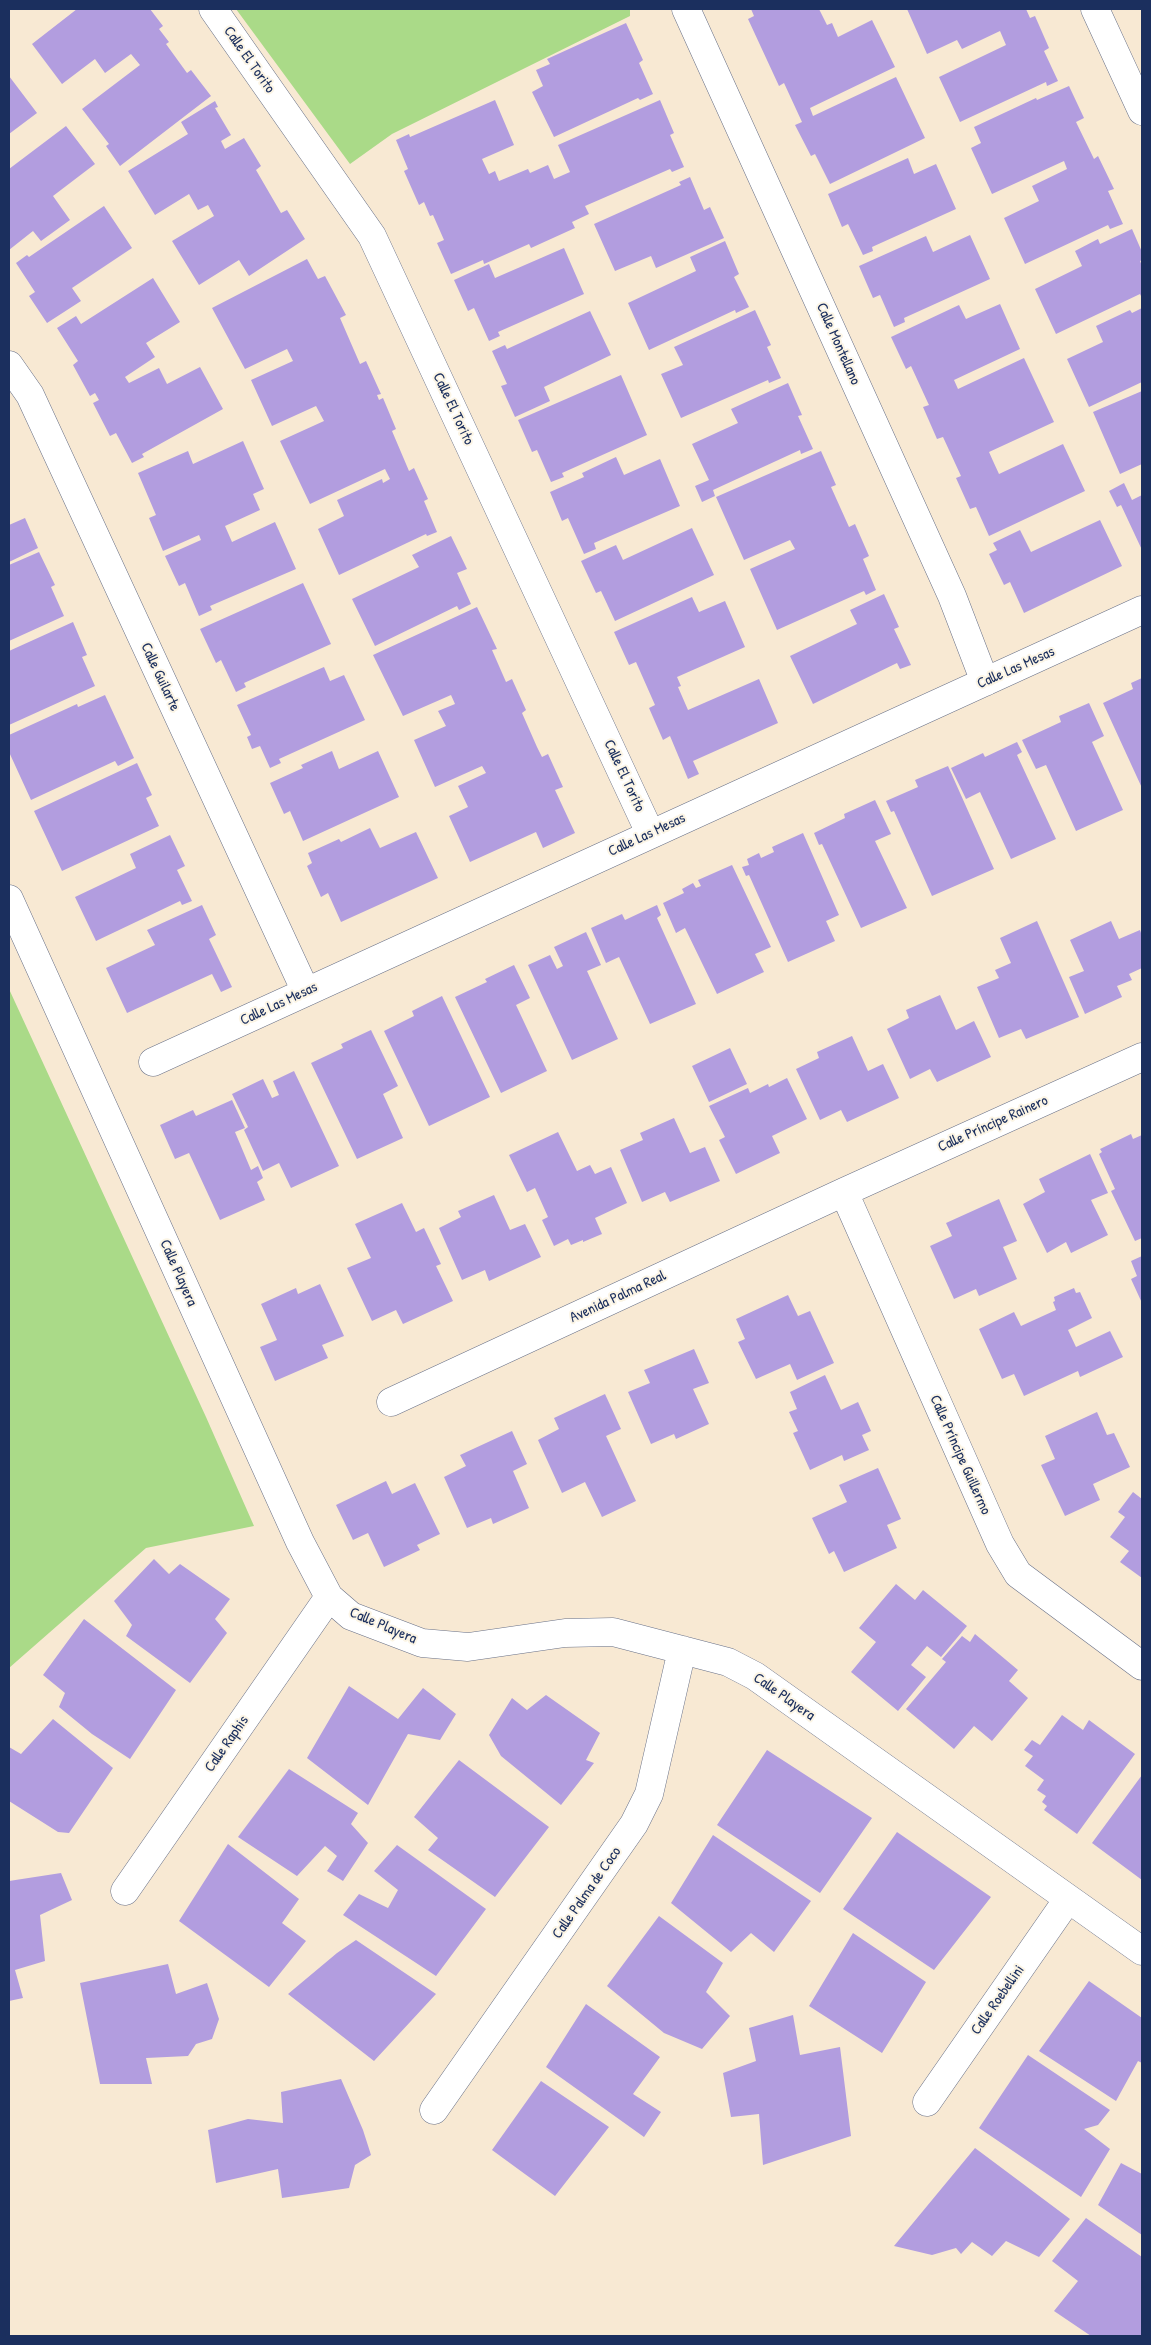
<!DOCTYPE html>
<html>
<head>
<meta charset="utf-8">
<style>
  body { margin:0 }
  #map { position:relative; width:1151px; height:2345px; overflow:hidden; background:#f8e9d3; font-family:"Patrick Hand",sans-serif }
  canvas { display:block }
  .frame { position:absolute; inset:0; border:10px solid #1b2f5e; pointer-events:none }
</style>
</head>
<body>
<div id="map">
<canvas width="1151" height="2345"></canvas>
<div class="frame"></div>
</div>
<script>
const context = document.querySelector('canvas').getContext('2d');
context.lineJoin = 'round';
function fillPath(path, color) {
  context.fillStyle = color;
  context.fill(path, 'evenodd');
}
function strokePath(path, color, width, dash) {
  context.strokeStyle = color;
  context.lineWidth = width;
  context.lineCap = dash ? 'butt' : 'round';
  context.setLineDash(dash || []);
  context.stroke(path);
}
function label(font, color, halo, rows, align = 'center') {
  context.font = font + ' "Patrick Hand",sans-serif';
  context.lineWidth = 4;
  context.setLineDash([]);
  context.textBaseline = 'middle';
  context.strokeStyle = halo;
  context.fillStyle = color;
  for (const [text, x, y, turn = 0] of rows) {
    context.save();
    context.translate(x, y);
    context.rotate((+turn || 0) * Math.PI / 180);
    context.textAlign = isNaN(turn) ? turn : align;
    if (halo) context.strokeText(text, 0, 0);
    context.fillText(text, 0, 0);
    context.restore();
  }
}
const green = new Path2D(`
  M236 9H630V16L392 134 350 164Z
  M9 989 206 1417 254 1526 146 1548 9 1668Z`);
const building = new Path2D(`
  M77 9H150L163 26 159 29 169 42 166 44 187 73 191 70 211 96 120 166 106 146 109 144 82 109 140 65 131 54 105 73 95 59 62 84 32 44Z
  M751 9H819L827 25 832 23 838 37 872 20 895 67 810 108 813 116 896 77 925 138 830 184 815 154 811 156 795 125 802 122 784 83 779 86 748 19 754 16Z
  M907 9H1026L1030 18 1035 16 1049 48 1044 51 1058 81 1047 86 1046 82 960 122 939 77 1006 45 1000 31 962 49 957 40 927 54Z
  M626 23 643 60 639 63 653 94 640 100 638 98 554 137 532 92 543 86 536 70 550 64 547 59Z
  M9 76 37 113 9 134Z
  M1069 86 1084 118 1076 122 1094 159 1098 156 1114 189 1108 191 1123 224 1110 229 1108 225 1025 264 1004 218 1039 201 1032 186 1067 169 1064 161 992 194 971 148 981 143 974 127 1036 98 1037 100Z
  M495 100 514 145 482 159 489 174 495 171 499 181 528 169 530 173 548 165 554 179 570 172 558 145 660 100 674 133 670 135 684 167 672 172 670 169 585 206 589 214 572 222 575 228 531 248 529 244 484 264 483 260 451 274 437 243 444 240 433 215 430 216 424 202 419 205 404 171 408 169 396 140 409 134 410 137Z
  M215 101 218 107 215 108 231 135 221 141 225 149 244 138 261 166 256 170 281 213 287 210 305 239 249 276 239 260 199 285 172 241 214 216 208 205 198 210 189 194 155 215 128 171 188 134 181 122Z
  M66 126 95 164 53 196 70 220 41 241 33 231 9 250V169Z
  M908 158 914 174 936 164 956 209 872 247 873 251 863 255 848 224 842 227 828 194Z
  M690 177 704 210 710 207 724 238 656 268 651 256 615 271 594 224 681 185 679 182Z
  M104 206 132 248 72 288 81 301 47 323 29 296 35 292 16 263 27 255 29 257Z
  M1132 229 1142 252V260L1140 261 1142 266V298L1140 294 1056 334 1035 289 1082 266 1075 251 1098 239 1100 244Z
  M970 235 990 279 904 318 905 322 894 327 880 295 873 298 859 266 926 236 933 252Z
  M725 241 739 274 734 277 749 307 736 313 735 310 649 350 628 303 696 271 690 257Z
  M564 248 584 294 498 332 500 336 489 341 474 308 468 311 454 280 489 264 495 278Z
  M307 259 318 279 325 276 346 315 340 318 360 364 366 361 381 394 377 395 379 400 383 398 396 429 392 431 409 471 414 468 428 499 424 501 437 532 427 536 426 534 339 575 318 529 344 516 337 500 382 479 383 483 390 479 385 469 310 504 280 441 324 421 316 406 272 426 251 380 293 361 287 349 245 369 212 308Z
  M153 278 180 322 146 343 155 357 125 377 129 383 159 368 167 384 200 367 223 409 142 454 144 457 132 463 116 433 110 436 93 403 99 400 95 393 90 396 73 365 78 361 57 328 76 316 81 324Z
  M1000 304 1020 349 954 380 958 389 1024 358 1054 422 989 452 993 461 999 474 1063 444 1085 491 989 536 976 507 970 509 956 478 961 476 943 437 937 439 923 407 929 405 928 403 911 366 906 369 891 337 959 305 966 319Z
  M1142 308V382L1089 407 1067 359 1103 342 1096 326 1130 310 1132 313Z
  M755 310 771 345 767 347 781 378 769 383 768 380 681 418 661 374 683 365 674 347Z
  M590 311 611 355 544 387 550 401 515 417 501 386 507 384 492 351 505 345 507 349Z
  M621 375 647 435 562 473 564 477 551 482 537 450 532 452 518 420Z
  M788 383 802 415 798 416 813 449 801 454 800 450 713 490 715 496 702 502 695 486 709 480 692 444 738 423 731 409Z
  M1142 391V464L1120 474 1093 412Z
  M243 441 264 489 253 494 260 510 225 526 232 542 275 522 296 569 210 606 212 610 199 616 185 583 179 586 165 556 201 540 199 535 163 551 149 518 156 515 138 473 188 451 193 464Z
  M821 451 836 485 831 487 849 527 855 524 869 556 863 559 876 590 866 595 864 591 777 630 750 569 795 549 790 540 744 560 716 497Z
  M616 457 624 475 660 459 680 506 594 543 596 549 584 554 568 518 562 521 550 492 584 477 582 473Z
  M1124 483 1132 500 1142 495V550L1121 505 1117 507 1109 491Z
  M25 518 38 548 9 562V525Z
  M1100 520 1122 566 1024 613 1010 582 1004 585 989 554 997 550 993 543 1020 530 1031 552Z
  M692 528 714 575 615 621 601 591 596 593 581 561 616 545 623 560Z
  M451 536 467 569 457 573 471 604 459 610 457 606 375 646 352 599 419 567 412 555Z
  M39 552 55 585 51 587 64 616 9 641V565Z
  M303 583 331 644 244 683 246 687 236 692 221 660 216 663 200 629Z
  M884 594 899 627 894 629 911 665 900 669 897 663 813 704 790 656 857 624 850 610Z
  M692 597 699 612 725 601 745 647 677 677 681 686 678 687 688 710 759 679 778 723 693 761 699 774 688 779 670 736 663 740 649 708 655 705 636 662 629 665 614 632Z
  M477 607 497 649 492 650 506 682 512 679 526 710 522 713 537 747 542 757 548 754 563 787 555 790 575 833 543 848 536 832 470 862 449 816 468 807 458 786 486 773 482 766 435 787 414 740 446 726 438 711 455 704 451 695 403 716 373 655Z
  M73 622 87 655 82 657 95 686 9 725V651Z
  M324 667 330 681 344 675 365 720 279 759 281 763 270 768 260 746 252 749 247 737 251 735 237 705Z
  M1142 678V788L1103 703 1133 689 1131 683Z
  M105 695 134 758 118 766 115 761 31 800 9 752V735L77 704 78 707Z
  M1089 703 1104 736 1092 742 1123 810 1076 831 1046 765 1036 769 1022 740 1061 722 1059 716Z
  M1017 742 1022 752 1017 755 1056 839 1011 859 980 792 966 799 951 768 983 753 985 757Z
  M332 751 339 769 378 751 399 797 303 841 290 811 284 814 270 783 303 768 301 765Z
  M137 763 152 795 146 798 159 826 62 871 34 811Z
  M948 766 994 869 932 896 894 811 891 812 886 801 918 787 915 780Z
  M875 800 891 834 875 841 907 908 861 928 822 844 819 845 814 833 845 818 844 814Z
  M370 828 380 848 416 832 438 878 341 922 328 893 321 897 307 866 312 863 308 853 339 839 341 842Z
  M803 833 839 915 826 921 835 941 788 962 749 875 746 876 742 867 749 865 747 859 759 853 761 858 774 852 772 847Z
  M170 835 185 866 177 870 192 901 182 905 180 901 96 941 75 897 136 868 130 854Z
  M732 865 771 947 755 954 764 972 717 994 685 928 676 933 663 903 684 893 682 889 693 883 696 888 701 886 698 880Z
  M202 905 216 935 209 939 232 987 221 992 212 974 127 1013 106 968 155 945 147 930Z
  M657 905 661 915 657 918 696 1004 650 1024 619 957 606 963 591 928 622 914 625 920Z
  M1037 921 1079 1017 1026 1039 1021 1029 999 1038 977 987 999 978 995 970 1011 963 1000 938Z
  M1111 921 1119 939 1140 930 1142 936V968L1129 974 1132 980 1117 986 1122 997 1085 1014 1069 977 1084 971 1070 940Z
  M586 932 601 965 587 971 618 1039 572 1060 528 965 550 955 557 969 563 966 554 947Z
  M514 965 530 998 516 1005 547 1071 501 1093 455 997 487 982 485 979Z
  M940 995 956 1030 974 1021 991 1057 937 1082 930 1069 910 1079 887 1029 909 1018 906 1010Z
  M442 996 490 1097 429 1126 384 1031 414 1016 412 1011Z
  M371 1030 398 1086 383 1094 403 1138 357 1159 311 1063 343 1048 341 1044Z
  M852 1036 868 1071 883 1064 899 1098 847 1122 841 1110 820 1120 796 1069 819 1058 817 1052Z
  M730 1048 747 1084 709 1102 692 1066Z
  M294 1071 339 1166 291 1188 279 1163 263 1171 244 1130 248 1127 232 1094 263 1079 272 1098 279 1095 273 1081Z
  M787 1078 807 1119 772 1136 780 1153 736 1174 719 1140 725 1137 709 1106 748 1088 750 1093 768 1084 769 1087Z
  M232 1100 245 1128 235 1132 251 1170 258 1166 263 1178 257 1182 265 1200 220 1220 189 1153 175 1159 160 1125 193 1110 196 1116Z
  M674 1118 690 1153 705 1147 720 1181 670 1202 665 1192 642 1202 620 1150 643 1140 640 1133Z
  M558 1132 577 1171 590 1165 595 1174 611 1167 627 1203 595 1218 602 1234 583 1242V1240L571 1245 568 1239 554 1246 542 1220 548 1217 535 1188 527 1192 509 1155Z
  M1131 1134 1133 1139 1142 1135V1238L1135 1241 1111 1191 1115 1189 1099 1154 1102 1152 1100 1149Z
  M1090 1154 1108 1193 1091 1200 1108 1235 1071 1253 1066 1242 1047 1253 1023 1204 1045 1192 1039 1179Z
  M494 1195 510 1230 525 1224 541 1257 489 1281 485 1270 462 1280 439 1228 461 1217 458 1211Z
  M999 1199 1017 1241 1003 1247 1017 1279 979 1296 976 1289 954 1299 930 1246 952 1236 946 1223Z
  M402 1203 416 1232 424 1228 441 1264 436 1266 453 1301 403 1324 396 1310 372 1321 347 1268 371 1258 355 1224Z
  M1142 1256V1303L1131 1279 1137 1276 1131 1261Z
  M320 1284 344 1336 322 1345 328 1358 275 1381 260 1347 277 1340 261 1304 296 1288 298 1294Z
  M1074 1288 1076 1293 1080 1292 1092 1318 1068 1330 1076 1347 1110 1331 1123 1357 1080 1377 1078 1371 1024 1396 1014 1374 1002 1379 979 1329 1014 1312 1021 1326 1056 1310 1053 1302 1055 1301 1054 1297Z
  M788 1295 798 1316 810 1311 834 1363 797 1380 790 1364 756 1379 738 1342 745 1339 736 1319Z
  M694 1349 709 1383 693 1389 709 1424 676 1439 674 1434 651 1444 628 1392 650 1383 644 1370Z
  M825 1375 841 1410 858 1402 871 1431 862 1435 869 1450 844 1461 842 1455 810 1470 793 1433 798 1431 789 1412 797 1409 790 1392Z
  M605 1394 621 1429 606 1436 636 1501 602 1517 585 1482 562 1493 538 1440 559 1429 554 1418Z
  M1097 1412 1107 1435 1114 1433 1130 1467 1093 1484 1100 1500 1065 1516 1041 1465 1055 1459 1045 1436Z
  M512 1431 527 1464 513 1471 529 1508 493 1524 491 1518 467 1528 444 1477 466 1466 460 1455Z
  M878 1468 901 1519 887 1525 897 1548 844 1572 834 1551 829 1554 812 1518 847 1502 839 1485Z
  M386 1481 392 1494 415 1483 440 1534 417 1545 420 1550 384 1567 368 1533 353 1540 336 1505Z
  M1133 1492 1142 1499V1578L1120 1562 1129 1551 1110 1537 1125 1517 1118 1512Z
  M154 1559 169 1574 180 1564 230 1599 215 1619 227 1633 190 1683 126 1636 132 1625 114 1601Z
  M896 1584 915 1600 923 1590 967 1626 941 1657 927 1646 911 1665 926 1677 898 1711 851 1672 876 1642 859 1628Z
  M84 1619 176 1690 130 1759 92 1734 59 1707 65 1693 43 1675Z
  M975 1634 1018 1670 1009 1681 1028 1698 992 1741 974 1726 954 1749 906 1709 946 1662 942 1659 962 1636 970 1642Z
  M349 1686 398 1719 423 1688 456 1714 440 1740 408 1734 368 1805 307 1758Z
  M546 1695 600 1733 586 1760 594 1763 561 1805 501 1756 489 1735 512 1698 527 1710Z
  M1062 1715 1083 1730 1089 1720 1135 1754 1077 1834 1044 1810 1047 1806 1042 1802 1046 1796 1037 1790 1044 1780 1025 1766 1033 1756 1024 1750 1032 1740 1040 1745Z
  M53 1719 113 1768 69 1833 58 1832 9 1801V1747L21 1754Z
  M767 1750 872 1818 820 1893 717 1825Z
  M459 1760 549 1827 495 1897 428 1850 438 1838 414 1817Z
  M289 1769 358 1813 351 1824 368 1843 343 1881 327 1871 337 1856 325 1846 297 1876 238 1837Z
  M1142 1775V1880L1092 1843Z
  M897 1832 991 1897 934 1970 843 1909Z
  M713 1835 811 1901 774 1952 751 1933 731 1952 671 1903Z
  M228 1844 299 1899 282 1923 306 1941 269 1987 179 1921Z
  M397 1845 486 1909 436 1976 343 1915 359 1894 388 1908 398 1890 374 1871Z
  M61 1873 72 1900 40 1915 45 1961 15 1970 23 1998 9 2001V1881Z
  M659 1916 723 1963 706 1992 730 2016 702 2049 664 2033 607 1986Z
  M853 1933 926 1982 882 2053 809 2006Z
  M356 1940 436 1994 374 2061 288 1994 337 1953Z
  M168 1964 176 1994 207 1983 219 2019 212 2039 196 2044 188 2056 146 2058 152 2084H100L80 1983Z
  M1089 1981 1142 2018V2063L1138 2061 1116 2101 1039 2051Z
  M586 2004 660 2057 633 2094 661 2112 644 2137 546 2067Z
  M793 2015 800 2055 840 2047 851 2136 763 2165 759 2114 731 2117 723 2073 756 2061 749 2028Z
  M1028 2055 1110 2110 1098 2125 1084 2129 1110 2149 1081 2197 979 2128Z
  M341 2079 363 2130 371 2155 355 2165 349 2188 282 2198 278 2169 216 2183 208 2130 248 2119 283 2123 281 2092Z
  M541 2081 609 2127 555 2196 492 2150Z
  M975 2148 1070 2219 1039 2257 1006 2241 992 2256 972 2242 961 2254 956 2248 932 2255 894 2246Z
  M1121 2163 1142 2174V2235L1098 2205Z
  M1086 2218 1142 2257V2336H1091L1054 2311 1078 2281 1052 2261Z`);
const minor = new Path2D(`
  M213 9 372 236 650 833
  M686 9 952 596 985 682
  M1095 9 1142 111
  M9 365 30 395 306 992
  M9 899 300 1542 329 1597 351 1616 422 1643 468 1647 565 1633 613 1632 728 1662 755 1676 1142 1951
  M153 1062 1142 610
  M844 1192 1000 1544 1018 1574 1142 1666
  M391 1402 844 1192 1142 1057
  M125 1891 329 1597
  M927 2102 1068 1899
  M434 2110 634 1824 649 1794 682 1650`);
const streetNames = [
  ["Calle El Torito",249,60,55],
  ["Calle Montellano",838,344,66],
  ["Calle El Torito",453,409,65],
  ["Calle Las Mesas",1016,668,-24],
  ["Calle Guilarte",160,677,65],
  ["Calle El Torito",624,776,65],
  ["Calle Las Mesas",647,835,-25],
  ["Calle Las Mesas",279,1004,-25],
  ["Calle Príncipe Rainero",993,1124,-24],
  ["Calle Playera",178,1273,66],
  ["Avenida Palma Real",618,1297,-25],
  ["Calle Príncipe Guillermo",960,1455,66],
  ["Calle Playera",383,1626,23],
  ["Calle Playera",784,1697,35],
  ["Calle Raphis",227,1744,-55],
  ["Calle Palma de Coco",587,1893,-55],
  ["Calle Roebellini",998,2000,-55]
];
fillPath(green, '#aada88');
fillPath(building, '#b29ddf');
strokePath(minor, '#687087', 29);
strokePath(minor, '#fff', 28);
label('15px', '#1b2f5e', '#fcf5e5', streetNames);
</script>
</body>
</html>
